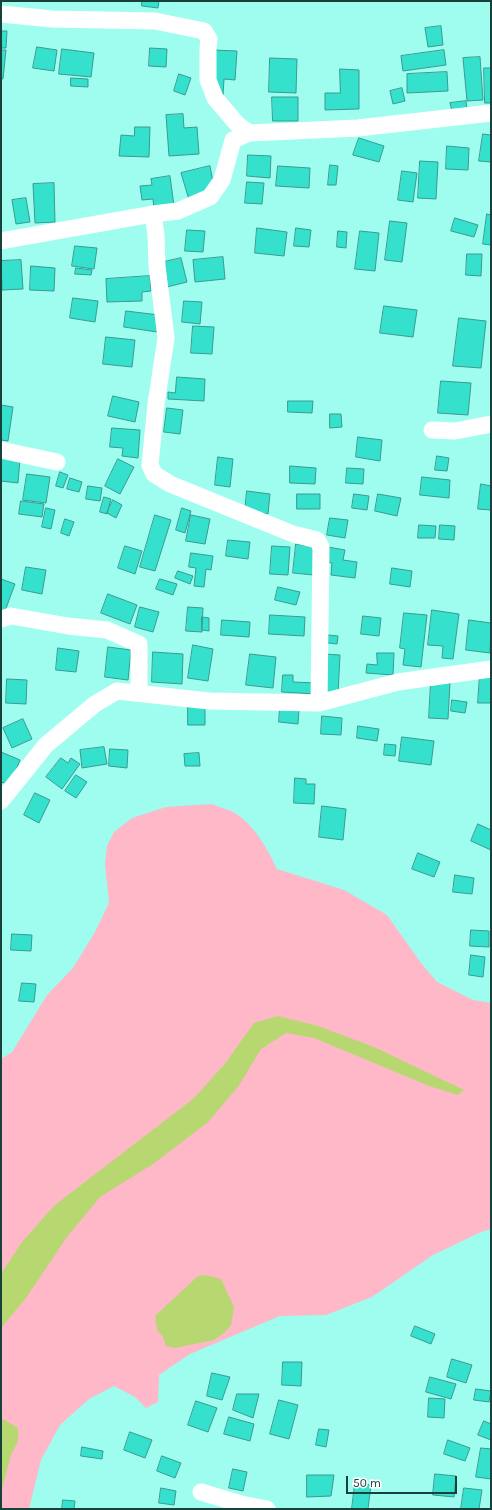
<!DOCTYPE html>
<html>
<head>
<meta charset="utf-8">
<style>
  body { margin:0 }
  #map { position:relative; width:492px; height:1510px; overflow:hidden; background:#9ffdef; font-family:Karla,sans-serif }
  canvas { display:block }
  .frame { position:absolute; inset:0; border:2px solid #19413b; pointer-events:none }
  .scale { position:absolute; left:346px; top:1476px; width:111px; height:18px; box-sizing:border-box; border:2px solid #19413b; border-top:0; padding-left:5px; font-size:12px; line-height:14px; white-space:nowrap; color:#19413b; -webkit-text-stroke:3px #fff; paint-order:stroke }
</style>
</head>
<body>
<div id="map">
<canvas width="492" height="1510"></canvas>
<div class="frame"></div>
<div class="scale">50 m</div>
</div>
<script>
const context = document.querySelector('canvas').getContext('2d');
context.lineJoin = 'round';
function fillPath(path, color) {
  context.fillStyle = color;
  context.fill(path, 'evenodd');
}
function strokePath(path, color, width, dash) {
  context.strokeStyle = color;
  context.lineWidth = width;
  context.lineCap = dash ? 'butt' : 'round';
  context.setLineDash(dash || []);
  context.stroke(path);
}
const green = new Path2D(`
  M211 804C219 807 228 809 235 813 255 826 267 848 277 869L344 890 387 915 421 963 437 982 473 1000 491 1003V1229L481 1232 433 1255 372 1297 326 1315 280 1316 190 1354 159 1375 158 1402 146 1408 135 1397 114 1386 89 1399 60 1425 41 1460 29 1509H1V1059L12 1052 47 995 73 968 95 932 109 903 105 864 107 846 114 832 132 818 166 807Z`);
const water = new Path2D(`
  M278 1016 318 1026 374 1047 464 1090 458 1095 429 1086 314 1038 286 1033 261 1049 238 1087 207 1123 153 1164 100 1197 67 1237 26 1298 1 1328V1274L22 1242 55 1205 193 1099 224 1065 254 1023Z
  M206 1275 221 1279 234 1307 231 1325 224 1333 214 1340 175 1348 166 1346 163 1337 157 1330 155 1316 198 1276Z
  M1 1418 18 1428V1441L11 1455 1 1493Z`);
const building = new Path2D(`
  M142 1H159L158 8 142 6Z
  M441 26 443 45 428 47 425 28Z
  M1 31H7L6 48H1Z
  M37 47 57 50 54 71 33 68Z
  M150 48 167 49 166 67 149 66Z
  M62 49 94 53 91 77 59 74Z
  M1 50H6L3 79H1Z
  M213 50 237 51 235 80 224 79 223 96 210 95Z
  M444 50 446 65 403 71 401 56Z
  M480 57 483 100 467 101 463 58Z
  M270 58 297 59 296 93 269 92Z
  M484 68H491V103H485Z
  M340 69 359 70V109L325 110V93H340Z
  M447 72 448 91 407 93V74Z
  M179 74 191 78 185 95 174 91Z
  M71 78 88 79V87L71 86Z
  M402 88 405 101 393 104 390 91Z
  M272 97H298V121H273Z
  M466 101 467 109 452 111 450 103Z
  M183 114 184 128 197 127 199 154 169 156 166 115Z
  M135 127H150L149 157 119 156 121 135 134 136Z
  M483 134 491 135V162L479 161Z
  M359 138 384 146 379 162 353 155Z
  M447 146 469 148 468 170 446 169Z
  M248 155 271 156 270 178 247 176Z
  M420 161 438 162 436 199 418 198Z
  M330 165 338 166 336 185H328Z
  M210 166 213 182 206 193 190 203 181 173Z
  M278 166 310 168 309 188 276 186Z
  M402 171 417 173 413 202 398 200Z
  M170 176 174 206 154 209 153 199 142 200 140 186 152 185 151 179Z
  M247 182 264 183 262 204 245 203Z
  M54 183 55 222 35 223 33 184Z
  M26 198 30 222 16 224 12 200Z
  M487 214 491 215V245L483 244Z
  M455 218 478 225 474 237 451 231Z
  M390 221 407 223 402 262 385 260Z
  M257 228 287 232 284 256 255 253Z
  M296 228 311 230 309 247 294 246Z
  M187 230 205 231 203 252 185 251Z
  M338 231 347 232 346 248 337 247Z
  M360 231 379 233 375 271 355 269Z
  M75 246 97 248 94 269 72 266Z
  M467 254H482L481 276 466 275Z
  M223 257 225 279 195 282 193 260Z
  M181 258 187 282 167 287 160 263Z
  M21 260 23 289 2 290 1 261Z
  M31 266 55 268 54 291 30 290Z
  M76 268 92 270 91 275 75 274Z
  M150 276 151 291 142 292V301L107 302 106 279Z
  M73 298 98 301 95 322 70 318Z
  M184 301 202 302 200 324 182 322Z
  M384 306 417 310 413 337 380 333Z
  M126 311 159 315 157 332 124 327Z
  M459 318 486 321 481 368 453 366Z
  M193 326 214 327 212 354 191 353Z
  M106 337 135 340 132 367 103 364Z
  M177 377 205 379 204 401 168 399V392L175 393Z
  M441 381 471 383 468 415 438 413Z
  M113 396 139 402 135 422 108 416Z
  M288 401H313L312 413 288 412Z
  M1 405 13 407 8 441 1 440Z
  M167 408 183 410 180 434 164 432Z
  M330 414H341L342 427 330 428Z
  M112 428 140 430 138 458 122 456 123 448 110 447Z
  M358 437 382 440 380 461 356 457Z
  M437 456 449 458 447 471 435 470Z
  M1 457 20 459 18 483 1 481Z
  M218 457 233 459 230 487 215 485Z
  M118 459 134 467 120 494 105 486Z
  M290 466 316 468 315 484 290 483Z
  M347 468 364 469 363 484 346 483Z
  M60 472 68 475 63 488 56 486Z
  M27 474 50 477 46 503 23 500Z
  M422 477 450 480 449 498 420 495Z
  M70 478 82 482 79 492 67 489Z
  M481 484 491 486V510L478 509Z
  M88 486 102 488 100 501 86 499Z
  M247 491 270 494 268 514 245 511Z
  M297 494H320V509H297Z
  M354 494 369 496 367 510 352 508Z
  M378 494 401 498 397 516 375 511Z
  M104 497 111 499 107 514 100 512Z
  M113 500 122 505 116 518 107 513Z
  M21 501 44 504 42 517 19 514Z
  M46 508 55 510 51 529 42 527Z
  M182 508 191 511 185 533 176 530Z
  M155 515 171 520 155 571 140 567Z
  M191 515 210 519 205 544 186 541Z
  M330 518 348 520 345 538 327 535Z
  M65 519 74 522 69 536 61 533Z
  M419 525 436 526 435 538H418Z
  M440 525 455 526 454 540 439 539Z
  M228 540 250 542 248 559 226 556Z
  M296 544 317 547 314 575 293 573Z
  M125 546 142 551 135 574 118 568Z
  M272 546 290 547 288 575 270 574Z
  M328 547 345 550 343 560 357 562 355 578 331 575 332 563 326 562Z
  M191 553 213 556 211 570 206 569 204 587 194 586 196 568 189 567Z
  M26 567 46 570 42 594 22 590Z
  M392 568 412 571 410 587 390 584Z
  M178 571 193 576 190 584 175 578Z
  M1 579 15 584 5 611 1 610Z
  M160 579 177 584 173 595 156 589Z
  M278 587 300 592 296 605 275 600Z
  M108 594 137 605 130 624 101 613Z
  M140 607 159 612 153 632 135 627Z
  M188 607 203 608 202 632 186 631Z
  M432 610 459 614 453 659 442 658 443 646 428 645Z
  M404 613 427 615 421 667 403 665 405 649 400 648Z
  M270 615 305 617 304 636 269 634Z
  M363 616 381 618 379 636 361 634Z
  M202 617 209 618V631L202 630Z
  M222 620 250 622 249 637 221 635Z
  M469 620 491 623 490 653 466 650Z
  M328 635 338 636 337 644 328 643Z
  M193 645 213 649 208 681 188 678Z
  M108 647 131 650 128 680 105 677Z
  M58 648 79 651 76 672 56 670Z
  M153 652 183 654 182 684 152 682Z
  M377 653H394L393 675 366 673 367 664 377 665Z
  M250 654 276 657 273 688 246 685Z
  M325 654 340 655 338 694H323Z
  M480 674 491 675V703H478Z
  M283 675H293V682L316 683V694L282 692Z
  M7 679 27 680 26 704 6 703Z
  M431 682 450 683 448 719 429 718Z
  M452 700 467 702 465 713 451 711Z
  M188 706 205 707V725H188Z
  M280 708 299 709 298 724 279 722Z
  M322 716 342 718 341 735 321 734Z
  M23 719 32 739 12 748 3 728Z
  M358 726 379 729 377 741 357 738Z
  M402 737 434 741 431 765 399 761Z
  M385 744 396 745 395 756 384 755Z
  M104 747 107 764 82 768 80 750Z
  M110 749 128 750 127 768 109 766Z
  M1 752 20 760 10 785 1 782Z
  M199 753 200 766H185L184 754Z
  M61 758 68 763 71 758 80 764 62 789 46 777Z
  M76 775 87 782 76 798 65 791Z
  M295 778 306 779V784H315L314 804 294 803Z
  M35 793 50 800 39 823 24 815Z
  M322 806 346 809 343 840 319 837Z
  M478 824 491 830V850L471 841Z
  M418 853 440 862 434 877 412 869Z
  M455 875 474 878 472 894 453 892Z
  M471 930 489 931V947L470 946Z
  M12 934 32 935 31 951 11 950Z
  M471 955 485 957 483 977 469 975Z
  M22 983 36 984 34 1002 19 1001Z
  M415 1326 435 1334 431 1344 411 1336Z
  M452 1359 472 1365 466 1383 447 1377Z
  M283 1362H302L301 1386 282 1385Z
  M212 1373 230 1377 222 1400 207 1396Z
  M430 1377 456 1384 451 1399 426 1392Z
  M476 1389 491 1391 489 1402 474 1400Z
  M237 1394H259L253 1418 233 1410Z
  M429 1398 445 1399 444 1418 428 1417Z
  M279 1400 298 1405 289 1439 270 1434Z
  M196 1401 217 1408 208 1432 188 1425Z
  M229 1417 254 1424 250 1441 224 1434Z
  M484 1421 491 1424V1440L478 1435Z
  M319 1429 329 1430 326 1447 316 1445Z
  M130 1432 152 1440 145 1458 124 1450Z
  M448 1440 470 1448 465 1461 444 1454Z
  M82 1447 103 1451 102 1459 81 1456Z
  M481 1448 491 1449V1479L476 1477Z
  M162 1456 181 1463 175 1478 157 1471Z
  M233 1469 247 1472 243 1491 229 1488Z
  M435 1474 456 1476 454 1497 433 1495Z
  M307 1475H334L331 1496 307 1497Z
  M355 1483 371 1485 368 1509H352Z
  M161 1488 176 1491 174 1505 159 1503Z
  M464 1488 482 1490 479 1509H461Z
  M63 1500 75 1501 74 1509H62Z`);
const minor = new Path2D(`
  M1 14 52 19 155 21 204 31 209 39 208 49V80L215 98 237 124 249 133
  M153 214 156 235 157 266 166 338 156 404 150 465 154 474 170 484 293 534 317 540 321 547 319 703
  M1 241 153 214 178 211 210 197 222 180 233 140 249 133 358 128 491 113
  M432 430 455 431 491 424
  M1 450 57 462
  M1 619 11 616 68 626 107 630 139 644V693
  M1 801 46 745 95 704 117 691 209 701 319 703 398 682 491 669
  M201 1492 241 1504 267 1509`);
fillPath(green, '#feb8c8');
fillPath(water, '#b7d871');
fillPath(building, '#35e0cd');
strokePath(building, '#3a9b8f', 1);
strokePath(minor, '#fff', 17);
</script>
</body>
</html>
